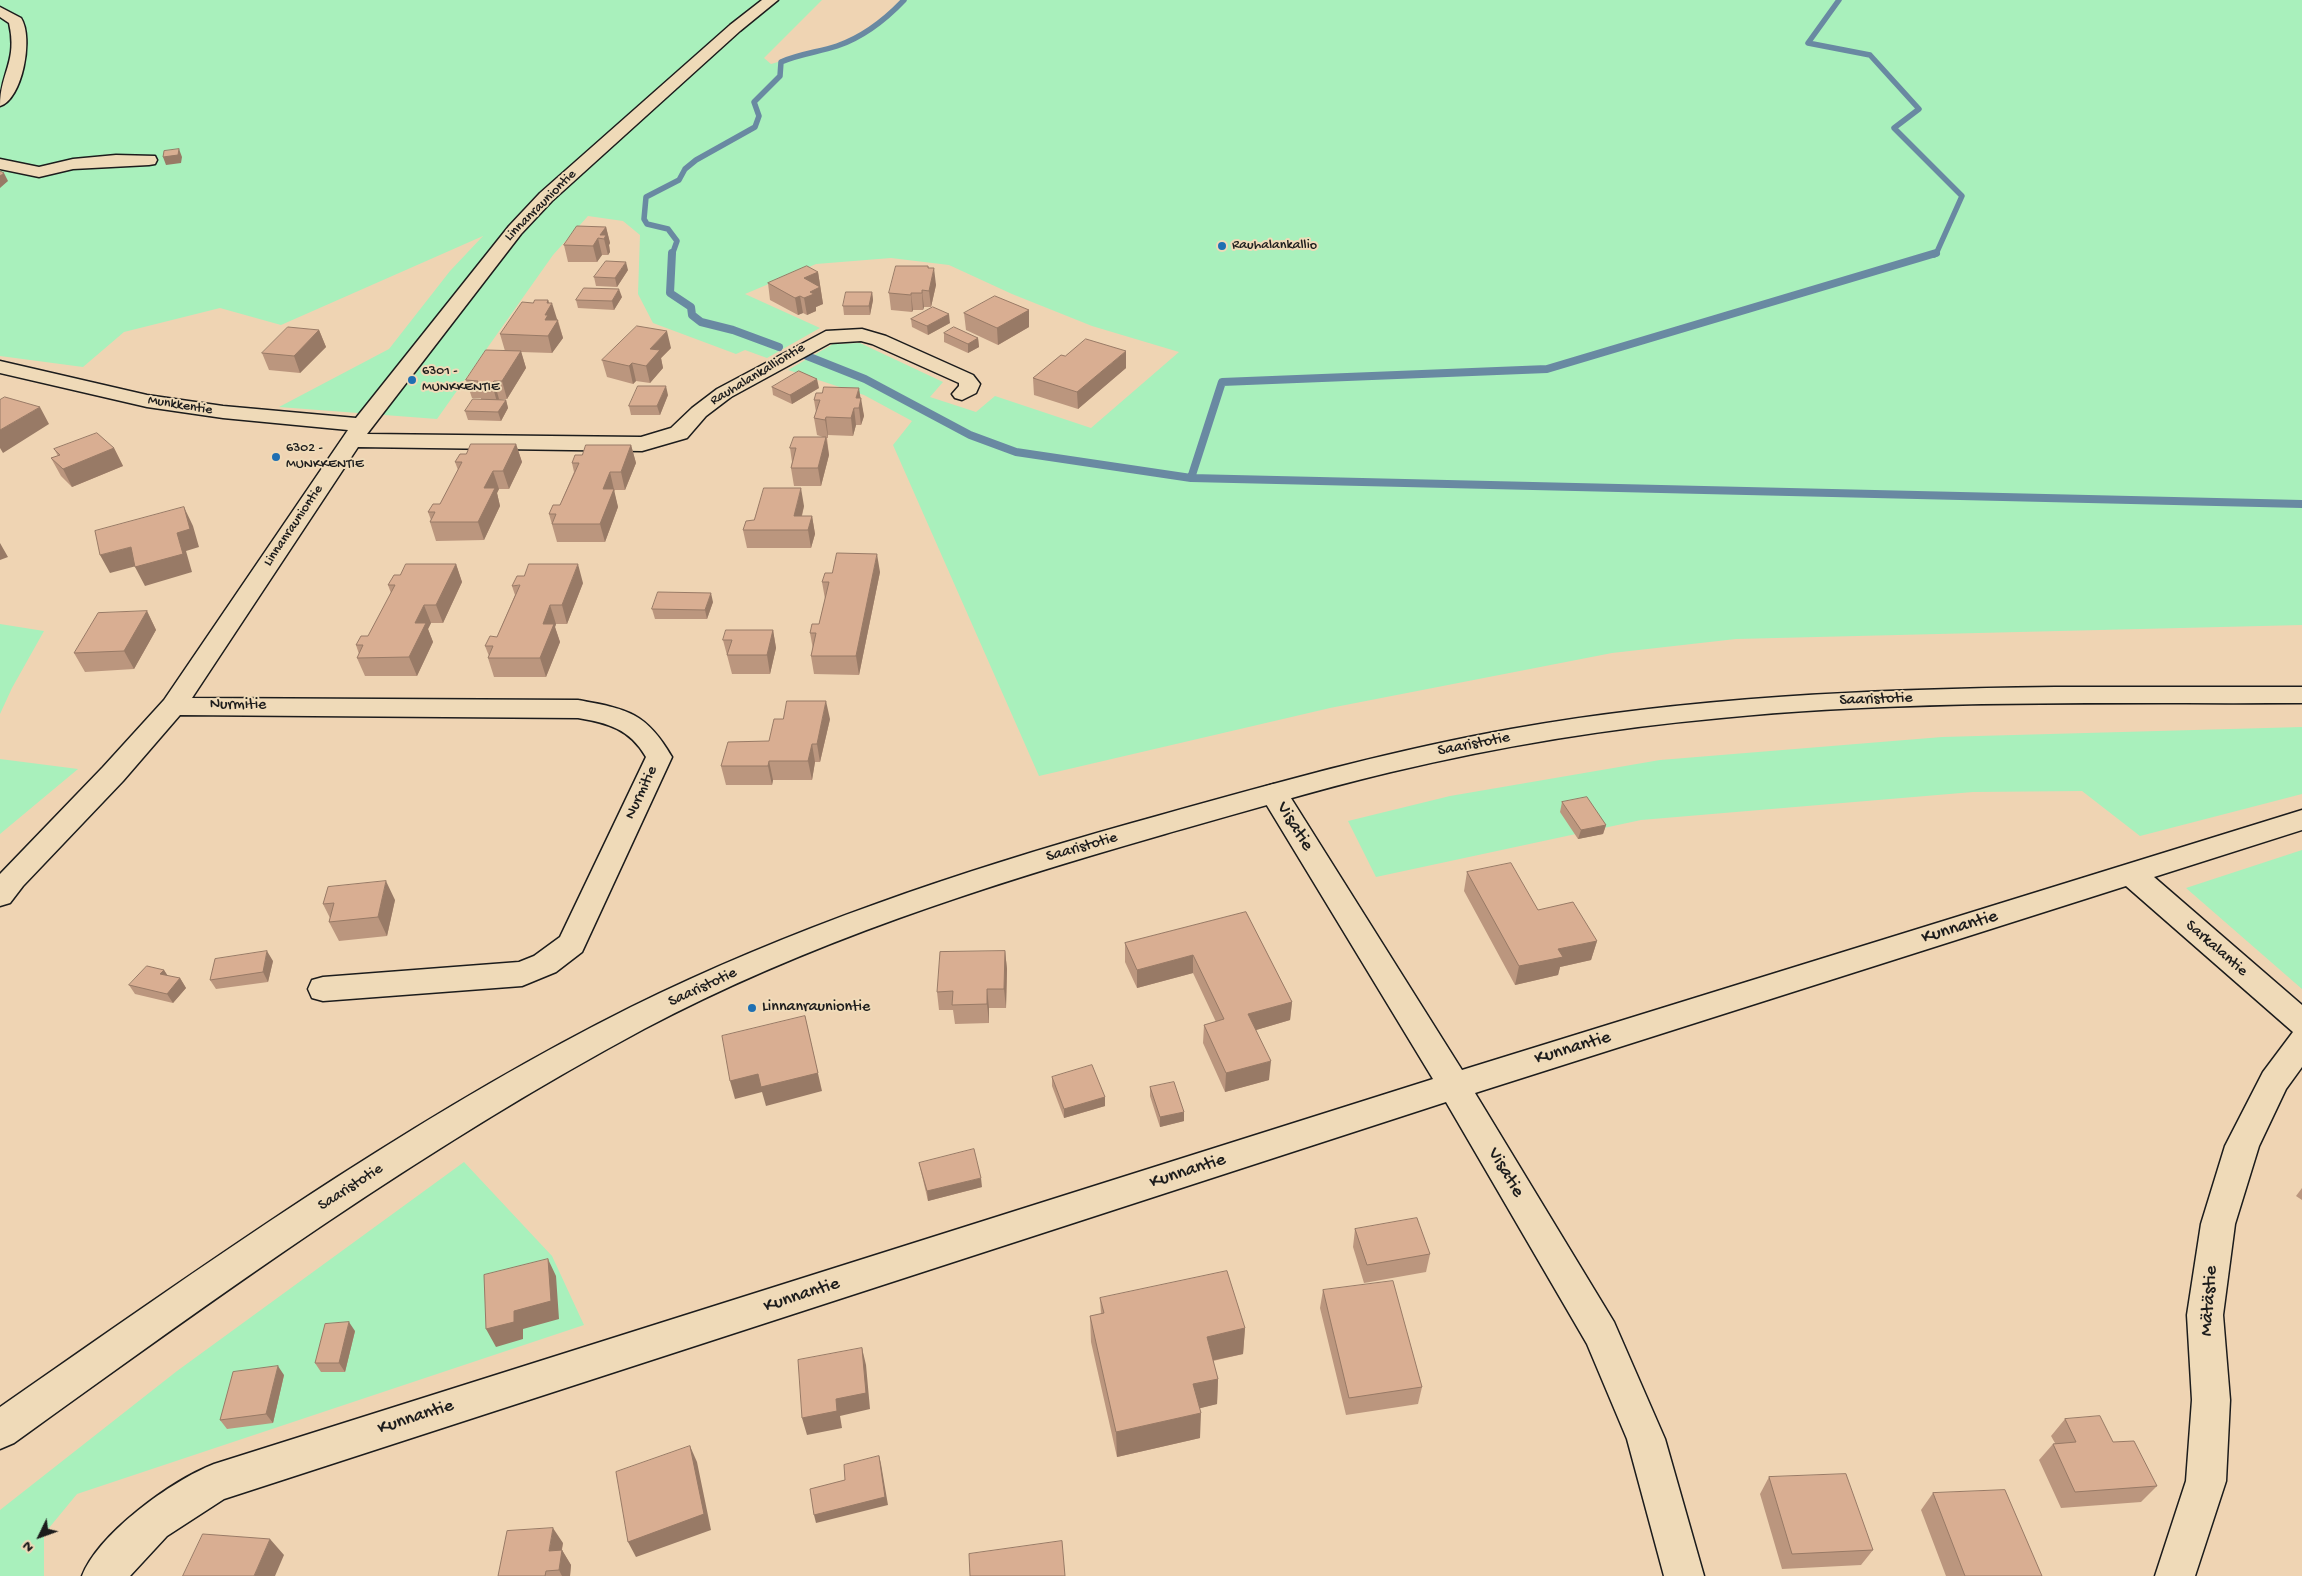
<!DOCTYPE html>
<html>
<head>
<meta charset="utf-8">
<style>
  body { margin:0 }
  #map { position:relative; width:2302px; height:1576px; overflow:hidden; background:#efd4b3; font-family:"Gochi Hand",sans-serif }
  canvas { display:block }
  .north { position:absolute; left:15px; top:1511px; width:50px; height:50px; -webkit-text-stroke:4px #efdab8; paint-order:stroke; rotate:228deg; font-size:14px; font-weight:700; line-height:20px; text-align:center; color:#1c1c1c }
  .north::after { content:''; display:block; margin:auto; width:18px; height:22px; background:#1c1c1c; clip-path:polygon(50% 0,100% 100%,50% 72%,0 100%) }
</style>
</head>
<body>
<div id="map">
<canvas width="2302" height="1576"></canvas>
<div class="north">N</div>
</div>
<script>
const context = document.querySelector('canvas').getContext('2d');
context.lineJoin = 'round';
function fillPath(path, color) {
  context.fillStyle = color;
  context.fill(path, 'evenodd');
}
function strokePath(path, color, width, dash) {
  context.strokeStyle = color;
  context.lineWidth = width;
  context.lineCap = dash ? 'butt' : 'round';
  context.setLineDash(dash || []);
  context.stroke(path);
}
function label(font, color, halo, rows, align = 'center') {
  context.font = font + ' "Gochi Hand",sans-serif';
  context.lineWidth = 4;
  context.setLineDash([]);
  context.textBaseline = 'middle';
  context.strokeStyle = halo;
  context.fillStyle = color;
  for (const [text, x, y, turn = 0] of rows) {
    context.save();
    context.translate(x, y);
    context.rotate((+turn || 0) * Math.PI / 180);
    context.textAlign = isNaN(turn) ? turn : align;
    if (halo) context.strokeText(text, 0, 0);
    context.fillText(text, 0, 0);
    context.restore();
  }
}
const green = new Path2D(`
  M0 0H822L764 58 771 64 851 41 892 13 904 0H2302V625L1736 639 1612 653 1330 708 1039 776 893 445 912 421 864 395 788 370 833 344 860 343 943 382 930 397 976 412 995 396 1091 428 1179 352 1092 326 1012 294 949 265 891 258 816 264 745 294 820 328 767 358 745 350 736 354 653 323 638 294 640 235 623 221 588 216 553 255 437 419 279 407 389 349 450 271 483 236 281 325 220 308 124 332 83 367 0 356Z
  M0 624 44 631 12 688 0 714Z
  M2302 727V794L2140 836 2082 791 1973 792 1641 820 1376 877 1348 821 1450 796 1660 760 1942 737Z
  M0 759 78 769 0 834Z
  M2302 850V989L2186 888Z
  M464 1162 552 1256 584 1325 77 1494 44 1534V1576H0V1510L177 1371Z`);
const streamFar1 = new Path2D(`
  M1839 0 1808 43 1870 55 1919 109 1894 128 1962 196 1936 254 1934 255
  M672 255 677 241 668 229 647 224 644 219 646 197 679 180 685 169 696 160 755 127 759 116 754 102 780 76 781 62C799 54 819 52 837 46 863 37 885 20 904 0`);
const stream = new Path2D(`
  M672 253 670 293 691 307 692 315 701 322 733 330 779 347
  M807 356 865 379 970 435 1016 452 1191 478 2302 504
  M1191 478 1222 382 1547 369 1936 253`);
const minor = new Path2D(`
  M762 0H778L740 31 552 201 521 234 367 434 641 437 671 428 692 408 717 389 826 331 862 329 886 336 973 375 980 384 976 393 962 400 955 398 952 394 959 386V383L872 344 861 341 830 343 731 397 706 416 687 438 642 451 358 447 192 698 578 700C627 709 646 712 672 757L582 952 556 972 522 986 323 1001 312 998 308 989 312 980 323 977 519 962 534 956 560 937 646 757C630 729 608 723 578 718L180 715 123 781 23 886 10 903 0 906V874L103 767 164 700 348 430 223 418 147 407 0 373V361L147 395 223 406 356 418 509 226 540 193 730 25Z
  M0 7 21 18C34 38 22 100 0 106 0 72 18 62 9 23L0 17Z
  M116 155 155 156 157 160 155 164 149 165 73 169 39 177 0 169V159L39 167 73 159Z
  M1274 784 1284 787 1462 1070 2302 810V830L2154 877 2302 1005V1067L2286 1089 2259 1146 2235 1224 2223 1315 2230 1400 2226 1481 2195 1576H2155L2186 1481 2192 1400 2187 1315 2201 1224 2225 1146 2263 1072 2293 1032 2126 886 1475 1093 1614 1322 1665 1439 1704 1576H1664L1627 1439 1587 1344 1446 1102 224 1499 167 1536 130 1576H82C99 1533 171 1481 214 1464L1433 1079 1260 794 1264 787Z`);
const major = new Path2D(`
  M2055 687H2302V703C2109 704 1914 699 1721 718 1610 728 1500 746 1391 772 1315 790 1240 813 1165 834 987 885 808 942 644 1029 422 1148 218 1296 14 1443L0 1449V1407C203 1266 409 1118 631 1007 791 928 961 871 1132 823 1258 788 1382 752 1511 729 1691 697 1872 689 2055 687Z`);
const wall = new Path2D(`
  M606 227 610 243 609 245 610 252 608 255H602L597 262H568L564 245Z
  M928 266 936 285 931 307H924L923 310H913L912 312 891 310 889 293Z
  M628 270 617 287 596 286 594 277Z
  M818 272 823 304 816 307V311L807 315 803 313 798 315 770 300 768 283Z
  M872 292 873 300 870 315H844L843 306Z
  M622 297 614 310 578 308 576 300Z
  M548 300 557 320H558L563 338 552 353 521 352 526 368 507 399H499L506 400 508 408 501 421 468 420 465 411 481 399V398H472L466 380 505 351 500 334 533 303Z
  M1029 310V327L998 345 966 330 964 313Z
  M911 319 950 323 928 335 912 327Z
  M319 330 326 347 300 373 269 370 262 353Z
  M944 333 978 338 979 347 968 353 944 342Z
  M671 348 661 358 663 368 650 383 636 381 633 384 607 377 602 360Z
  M1065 356 1126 368 1078 409 1034 395 1033 378Z
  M772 387 819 388 792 404 773 395Z
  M668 395 660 415H631L629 406Z
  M860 398 864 416 861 425H856L853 436 828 435V438H827L829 455 821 486H794L791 468 792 462 790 448 823 437 817 435 814 418 816 412 814 400Z
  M516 444 522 462 509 489H499L497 493 500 506 484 540 436 541 430 522 431 520 428 512 440 504 458 470 455 462Z
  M631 445 636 463 625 490H615L614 492 618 507 605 542H557L549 514 560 505 574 472 572 463 582 455Z
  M114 448 123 466 72 487 61 476 51 458 58 456 54 449Z
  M804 506 802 516H812L815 534 811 548H747L743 530 754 520Z
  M456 564 462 582 443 623H431L428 629 433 642 417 676H365L357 658 359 654 356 645 368 636 391 593 388 585 400 575Z
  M880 572 859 675 814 674 811 656 813 649 810 633 819 624 825 599 822 582 832 573Z
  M583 583 567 624H556L555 627 560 642 546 677H494L488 658 489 656 485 646 497 637 515 595 512 586Z
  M713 602 707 619H655L652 609Z
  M147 611 156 630 134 669 85 672 74 653Z
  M773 630 776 648 770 674H732L723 640Z
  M830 719 820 762H815L812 780H773L772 785H726L721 766 769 741Z
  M1562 802 1606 825 1603 834 1578 839 1560 812Z
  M1467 872 1597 941 1591 960 1560 967 1558 975 1515 985 1464 891Z
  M328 887 395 900 387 936 339 941 329 922 330 918 323 904Z
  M1246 912 1292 1002 1290 1020 1256 1030 1269 1080 1225 1092 1203 1043 1204 1025 1216 1022 1193 973 1137 988 1125 962V943Z
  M1005 951 1007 969 1006 1008H989V1023L955 1024 953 1010H939L937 992Z
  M273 961 268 982 216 989 210 980Z
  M164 970 167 976 180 978 186 988 173 1003 135 994 129 985Z
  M1052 1077 1105 1097V1106L1064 1118 1052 1086Z
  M1150 1087 1184 1112V1121L1160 1127 1150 1096Z
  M919 1163 982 1187 928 1201Z
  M2302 1188V1200L2296 1196Z
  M1355 1229 1430 1254 1426 1272 1364 1283 1353 1247Z
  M1323 1290 1422 1387 1418 1404 1346 1415 1320 1308Z
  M1100 1298 1245 1328 1243 1354 1213 1361 1218 1379 1217 1404 1200 1408V1438L1117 1457 1091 1342 1090 1316 1101 1314Z
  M355 1331 345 1372H321L315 1363Z
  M284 1375 273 1423 227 1429 220 1420Z
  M2065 1419 2113 1442 2157 1486 2141 1502 2061 1508 2039 1460 2053 1444 2055 1443 2051 1436Z
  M1769 1477 1873 1550 1861 1565 1782 1569 1760 1494Z
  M1933 1493 2042 1576H1946L1921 1510Z
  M563 1543 562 1550 571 1565 570 1576H498Z`);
const shadedWall = new Path2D(`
  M179 149 182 157 181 163 166 165 163 157Z
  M4 173 8 181 0 188V176Z
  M606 227 610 243 609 245 610 252 608 255 604 239 600 235Z
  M598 238 602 255 597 262 593 246Z
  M626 262 628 270 617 287 615 278Z
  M934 268 936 285 931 307 929 291Z
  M818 272 823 304 816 307V311L807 315 804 298V278Z
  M619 289 622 297 614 310 612 301Z
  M922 290 924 307 923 310 922 293Z
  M872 292 873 300 870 315 869 306Z
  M911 293 913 310 912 312 911 295Z
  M800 296 803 313 798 315 795 298Z
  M548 300 550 307 552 303 563 338 552 353 548 336 545 320 547 303Z
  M1029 310V327L998 345 997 328Z
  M949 314 950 323 928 335 927 326Z
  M319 330 326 347 300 373 294 356Z
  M667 331 671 348 661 358 663 368 650 383 646 366 650 349Z
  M978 338 979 347 968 353V344Z
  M521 351 526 368 507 399 502 381Z
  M1126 351V368L1078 409 1077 392Z
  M632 363 636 381 633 384 629 366Z
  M817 379 819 388 792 404 790 395Z
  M494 381 499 399 497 402 492 384Z
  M666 386 668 395 660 415 657 406Z
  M859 388 861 401V398L864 416 861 425 859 408 856 398Z
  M506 400 508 408 501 421 498 412Z
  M40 407 49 424 3 453 0 448V430Z
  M854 408 856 425 853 436 851 418Z
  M826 417 828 435V438L825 420Z
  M826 437 829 455 821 486 818 468Z
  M516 444 522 462 509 489 503 471Z
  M631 445 636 463 625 490 621 472Z
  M114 448 123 466 72 487 63 469Z
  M493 471 499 489 497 493 500 506 484 540 478 522 484 488Z
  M610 472 618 507 605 542 600 524 603 489Z
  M801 488 804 506 798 530 794 516Z
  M184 507 193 526 199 547 186 551 192 572 145 586 135 567 177 533Z
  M812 516 815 534 811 548 808 530Z
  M0 543 8 557 0 560Z
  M131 547 140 565 110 573 100 555Z
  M877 554 880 572 859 675 856 656Z
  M456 564 462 582 443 623 436 605Z
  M578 564 583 583 567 624 562 605Z
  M711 593 713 602 707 619 705 610Z
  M424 605 431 623 428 629 433 642 417 676 409 657 415 623Z
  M550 605 556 624 555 627 560 642 546 677 540 658 543 624Z
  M147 611 156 630 134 669 124 651Z
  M773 630 776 648 770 674 767 655Z
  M826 701 830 719 820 762 817 744Z
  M812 744 815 762 812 780 808 761Z
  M769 761 773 780 772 785 768 766Z
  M1606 825 1603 834 1578 839 1581 830Z
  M386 881 395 900 387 936 378 917Z
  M1597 941 1591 960 1560 967 1558 975 1515 985 1519 966 1558 949Z
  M267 951 273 961 268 982 263 972Z
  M1005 951 1007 969 1006 1008 1004 989Z
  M1193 955V973L1137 988V970Z
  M164 970 170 979 160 974Z
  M180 978 186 988 173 1003 167 994Z
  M987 989 989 1008V1023L987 1004Z
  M1292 1002 1290 1020 1246 1033 1248 1014Z
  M805 1016 822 1091 766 1106 762 1092 735 1099 730 1081Z
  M1271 1061 1269 1080 1225 1092 1226 1073Z
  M1105 1097V1106L1064 1118V1109Z
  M1184 1112V1121L1160 1127V1117Z
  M981 1178 982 1187 928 1201 927 1191Z
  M548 1259 556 1276 559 1319 523 1329V1339L496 1347 486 1329 514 1311Z
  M349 1322 355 1331 345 1372 339 1363Z
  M1245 1328 1243 1354 1205 1362 1207 1337Z
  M862 1348 866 1365 870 1409 840 1416 842 1428 807 1435 802 1418 836 1399Z
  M278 1366 284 1375 273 1423 266 1414Z
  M1218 1379 1217 1404 1193 1410V1384Z
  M1201 1413 1200 1438 1117 1457 1116 1432Z
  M690 1446 697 1462 711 1530 636 1557 628 1542Z
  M879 1456 881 1464 888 1505 816 1523 814 1515Z
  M553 1528 563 1543 558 1567 549 1551Z
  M270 1539 284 1555 275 1576H254Z
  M562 1550 571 1565 570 1576H562L559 1570Z`);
const building = new Path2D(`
  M179 149 178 155 163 157 164 151Z
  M0 171 4 173 0 176Z
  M577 226 606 227 600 235H606L604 239 598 238 593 246 564 245Z
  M606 261 626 262 615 278 594 277Z
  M807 266 818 272 804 278 820 287 810 292 814 294 804 298 800 296 795 298 768 283Z
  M896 266H928V268H934L929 291 922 290V293H911V295L889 293Z
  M584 288 619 289 612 301 576 300Z
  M846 292H872L869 306H843Z
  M995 296 1029 310 997 328 964 313Z
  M535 300H548L547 303H552L545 315H548L545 320H558L548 336 500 334 522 302 533 303Z
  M933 307 949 314 927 326 911 319Z
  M637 326 667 331 650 349 660 350 646 366 632 363 629 366 602 360Z
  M288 327 319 330 294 356 262 353Z
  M954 327 978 338 968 344 944 333Z
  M1086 339 1126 351 1077 392 1033 378 1061 355 1065 356Z
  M486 350 521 351 502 381H494L492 384H477L478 381 466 380Z
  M799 371 817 379 790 395 772 387Z
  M638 386H666L657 406H629Z
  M824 387 859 388 856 398H861L859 408H854L851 418 826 417 825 420 814 418 820 400H814L816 393H822Z
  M5 397 40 407 0 430V400Z
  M473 399 506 400 498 412 465 411Z
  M97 433 114 448 63 469 51 458 60 455 54 449Z
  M794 437H826L818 468H791L796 448H790Z
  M471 444H516L503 471H493L484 488H495L478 522H430L435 512H428L433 504H440L462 462H455L460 454H466Z
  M586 445H631L621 472H610L603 489H614L600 524H552L556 514H549L553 505H560L579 463H572L575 455H582Z
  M764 488H801L794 516H812L808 530H743L746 521 754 520Z
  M184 507 190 529 177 533 183 554 135 567 131 547 100 555 95 531Z
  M837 553 877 554 856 656H811L816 633H810L812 624H819L829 582H822L825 573H832Z
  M406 564H456L436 605H424L415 623H426L409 657 357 658 363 645H356L361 636H368L395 585H388L394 575H400Z
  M529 564H578L562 605H550L543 624H554L540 658H488L493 646H485L490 636 497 637 520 585 512 586 517 576H524Z
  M658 592 711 593 705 610 652 609Z
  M147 611 124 651 74 653 98 613Z
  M726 630H773L767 655H727L732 640H723Z
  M787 701H826L817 744H812L808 761H769L768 766H721L728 742 769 741 774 719H783Z
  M1587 797 1606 825 1581 830 1562 802Z
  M1511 863 1538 910 1573 902 1597 941 1558 949 1563 957 1519 966 1467 872Z
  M386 881 378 917 329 922 334 903 323 904 328 887Z
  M1246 912 1292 1002 1248 1014 1271 1061 1226 1073 1204 1025 1224 1019 1193 955 1137 970 1125 943Z
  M267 951 263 972 210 980 215 959Z
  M1005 951 1004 989H987V1004L952 1005 953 991 937 992 940 952Z
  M147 966 164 970 160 974 180 978 167 994 129 985Z
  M805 1016 818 1073 761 1087 758 1074 730 1081 722 1036Z
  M1092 1065 1105 1097 1064 1109 1052 1077Z
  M1174 1082 1184 1112 1160 1117 1150 1087Z
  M974 1149 981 1178 927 1191 919 1163Z
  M1417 1218 1430 1254 1367 1265 1355 1229Z
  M548 1259 551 1301 514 1311V1322L486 1329 484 1275Z
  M1227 1271 1245 1328 1207 1337 1218 1379 1193 1384 1201 1413 1116 1432 1090 1316 1104 1313 1100 1298Z
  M1393 1281 1422 1387 1349 1398 1323 1290Z
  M349 1322 339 1363H315L325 1324Z
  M862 1348 866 1393 836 1399 837 1411 802 1418 798 1360Z
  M278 1366 266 1414 220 1420 233 1372Z
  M2100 1416 2113 1442 2134 1441 2157 1486 2075 1492 2053 1444 2076 1442 2065 1419Z
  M690 1446 704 1514 628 1542 616 1472Z
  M879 1456 885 1497 814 1515 810 1489 845 1480 844 1465Z
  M1846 1474 1873 1550 1792 1554 1769 1477Z
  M2005 1490 2042 1576H1965L1933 1493Z
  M553 1528 549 1551 562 1550 559 1570 546 1571 545 1576H498L507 1531Z
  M203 1534 270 1539 254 1576H183Z
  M1062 1541 1065 1576H970L969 1554Z`);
const markers = [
  [1222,246,5,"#1f6fb2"],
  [412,380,5,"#1f6fb2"],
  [276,457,5,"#1f6fb2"],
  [752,1008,5,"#1f6fb2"]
];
const farStreetnames = [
  ["Linnanrauniontie",541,206,-45],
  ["Rauhalankalliontie",758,375,-31],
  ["Munkkentie",180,406,9],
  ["Linnanrauniontie",294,526,-56]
];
const farPoinames = [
  ["Rauhalankallio",1232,246],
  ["6301 -",422,372],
  ["MUNKKENTIE",422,388],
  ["6302 -",286,449],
  ["MUNKKENTIE",286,465]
];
const streetNames = [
  ["Saaristotie",1876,700,-2],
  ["Nurmitie",238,706],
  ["Saaristotie",1474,745,-11],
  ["Nurmitie",642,793,-65],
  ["Saaristotie",1082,848,-16],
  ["Sarkalantie",2216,949,41],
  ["Saaristotie",703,988,-25],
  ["Saaristotie",351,1188,-33]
];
const poiNames = [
  ["Linnanrauniontie",762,1008]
];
const nearStreetnames = [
  ["Visatie",1294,827,58],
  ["Kunnantie",1960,928,-17],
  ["Kunnantie",1573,1049,-17],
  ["Kunnantie",1188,1172,-18],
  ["Visatie",1505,1173,59],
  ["Kunnantie",802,1296,-18],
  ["Mätästie",2210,1301,-86],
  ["Kunnantie",416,1418,-18]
];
fillPath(green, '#a9f0bc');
strokePath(streamFar1, '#6989a2', 5.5);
strokePath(stream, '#6989a2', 8);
strokePath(minor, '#1c1c1c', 3);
strokePath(major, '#1c1c1c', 3);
fillPath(minor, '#efdab8');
fillPath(major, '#efdab8');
fillPath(wall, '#bb967e');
fillPath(shadedWall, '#987a66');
fillPath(building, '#d9ae92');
strokePath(building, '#987a66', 1);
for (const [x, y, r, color] of markers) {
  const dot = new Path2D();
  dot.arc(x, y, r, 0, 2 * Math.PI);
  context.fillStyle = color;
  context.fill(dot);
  strokePath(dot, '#efdab8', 2);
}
label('14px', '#1c1c1c', '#efdab8', farStreetnames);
label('14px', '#1c1c1c', '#efdab8', farPoinames, 'left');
label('16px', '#1c1c1c', '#efdab8', streetNames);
label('16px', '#1c1c1c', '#efdab8', poiNames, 'left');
label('19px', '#1c1c1c', '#efdab8', nearStreetnames);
</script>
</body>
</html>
